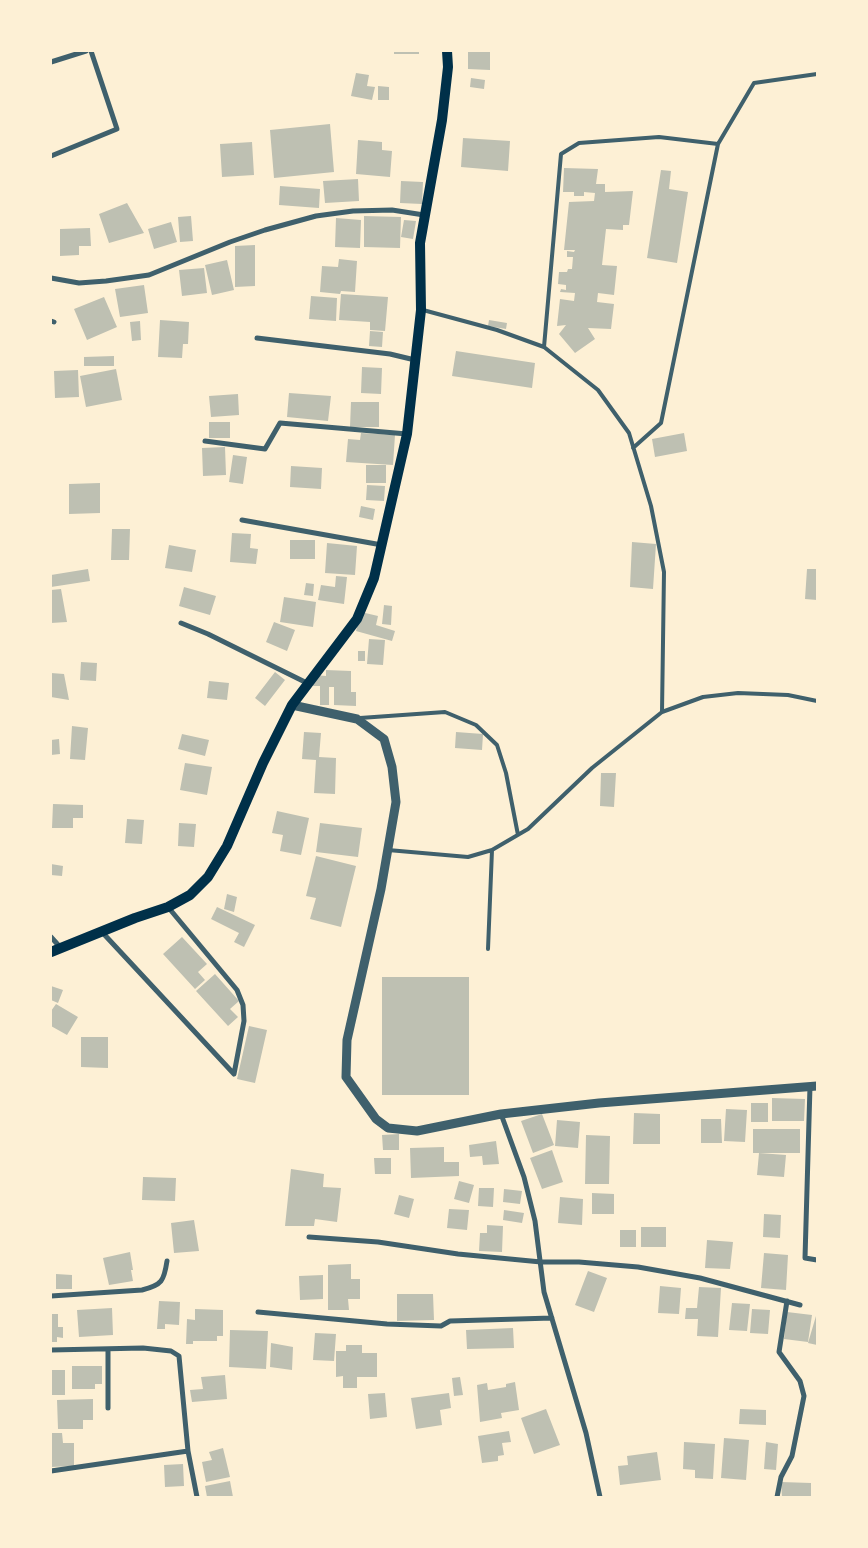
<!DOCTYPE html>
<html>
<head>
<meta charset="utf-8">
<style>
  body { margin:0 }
  #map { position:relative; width:868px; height:1548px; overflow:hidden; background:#fdf0d5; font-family:Ubuntu,sans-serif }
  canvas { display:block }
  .frame { position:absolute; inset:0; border:52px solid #fdf0d5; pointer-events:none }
</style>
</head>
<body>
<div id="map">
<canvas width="868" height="1548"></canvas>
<div class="frame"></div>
</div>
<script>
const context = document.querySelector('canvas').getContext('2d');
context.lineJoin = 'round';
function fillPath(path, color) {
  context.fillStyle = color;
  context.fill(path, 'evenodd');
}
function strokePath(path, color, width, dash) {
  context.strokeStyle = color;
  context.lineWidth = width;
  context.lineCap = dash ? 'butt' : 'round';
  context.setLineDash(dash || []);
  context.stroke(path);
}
const building = new Path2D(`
  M394 51H419V54H394Z
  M468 51H490V70L468 69Z
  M356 73 369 75 367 86 375 87 372 100 351 96Z
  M471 78 485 80 484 89 470 87Z
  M378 86 389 87V100H378Z
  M330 124 334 172 274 178 270 130Z
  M463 138 510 141 508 171 461 167Z
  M358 140 382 142V150L392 151 390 177 356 174Z
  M252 142 254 175 222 177 220 144Z
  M564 168 598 169 596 184H605V192L633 191 629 225H623V230L606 229 602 265 617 266 614 295 598 293 597 302 614 304 611 329 588 328 595 339 575 353 559 334 566 325 557 326 560 299 574 301 575 293 560 292 561 289 566 290V285L558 284 559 272H567L568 269H572L573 257H567V251L574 252 575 250H564L569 202 594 201 595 193 584 192V196H574V192H563Z
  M661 170 671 171 669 189 688 192 677 263 647 258Z
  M358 179 359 201 325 203 323 181Z
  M401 181 423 182 422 204 400 203Z
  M280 186 320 189 319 208 279 205Z
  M127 203 144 233 109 243 99 214Z
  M191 216 193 241 180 242 178 217Z
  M364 216 401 217 400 248 364 247Z
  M336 218 361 220 360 248 335 247Z
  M404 220 416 221 413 239 401 237Z
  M171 222 177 242 154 249 148 229Z
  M90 228 91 246H79V255L60 256V229Z
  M255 245V286L235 287V246Z
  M339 259 357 261 355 292 341 291 340 294 320 292 322 266 338 267Z
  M227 260 234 290 212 295 205 265Z
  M204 268 207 293 182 296 179 270Z
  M144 285 148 313 120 317 115 289Z
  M341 294 388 297 385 331 370 330V322L339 320Z
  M311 296 337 298 336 321 309 319Z
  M104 297 117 327 87 340 74 309Z
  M160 320 189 322 188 344H183L182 358 158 357Z
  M489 320 507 323 506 329 488 326Z
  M140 321 141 340 132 341 130 322Z
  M370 331 383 332 382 347 369 346Z
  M456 351 535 363 532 388 452 376Z
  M114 356V366H84V357Z
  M362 367 382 368 381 394 361 393Z
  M116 369 122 400 86 407 80 376Z
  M78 370 79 397 55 398 54 371Z
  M289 393 331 396 328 421 287 417Z
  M238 394 239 415 211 417 209 396Z
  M351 402H379V427H350Z
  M209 422H230V438H209Z
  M361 433 395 435 393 465 346 462 348 439 360 440Z
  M684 433 687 451 655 457 652 439Z
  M225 447 226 475 203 476 202 448Z
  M233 455 247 457 243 484 229 482Z
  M366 465H386V483H366Z
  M291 466 322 468 321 489 290 487Z
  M100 483V513L69 514V484Z
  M367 485 385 486 384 501 366 500Z
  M361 506 375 509 373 520 359 517Z
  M112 529H130L129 560H111Z
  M232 533 251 534 250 548 258 549 256 564 230 562Z
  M290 540H315V559H290Z
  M632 542 656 544 653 589 630 587Z
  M327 543 357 546 355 575 325 573Z
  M169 545 196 550 192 572 165 568Z
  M88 569 90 581 51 587V575Z
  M807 569H817V600L805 599Z
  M336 576 347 577 344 604 318 600 321 585 335 587Z
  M306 583 314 584 313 596 304 595Z
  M184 587 216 596 210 615 179 606Z
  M61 589 67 622 51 623V590Z
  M284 597 316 602 313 627 280 622Z
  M384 605 392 606 391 625 382 624Z
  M361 612 378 616 376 625 395 631 392 641 356 631Z
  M274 622 295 630 287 651 266 642Z
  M369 639 385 640 383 665 367 664Z
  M358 651H365V661H358Z
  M81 662 97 663 96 681 80 680Z
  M326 670 351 671V692H356V706L334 705V687H329V705H320V686H313L314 675 326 676Z
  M275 672 285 680 265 706 255 698Z
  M51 673 64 674 69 700 51 697Z
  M209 681 229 683 227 700 207 698Z
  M72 726 88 728 85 760 70 759Z
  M304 732 321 733 319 757 336 758 335 794 314 793 316 760 302 759Z
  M456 732 483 734 482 750 455 748Z
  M182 734 209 740 205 756 178 749Z
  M59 739 60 754 51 755V740Z
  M185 763 212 767 207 795 180 790Z
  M601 773H616L614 807 600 806Z
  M53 804 83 805V818H73V828H52Z
  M277 811 309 818 301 855 280 851 283 835 272 833Z
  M127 819 144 820 142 844 125 843Z
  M179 823 196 824 194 847 178 846Z
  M320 823 362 828 358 857 316 852Z
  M316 856 356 866 341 927 310 919 316 898 306 896Z
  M51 864 63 866 62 876 51 875Z
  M227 894 237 897 234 912 224 909Z
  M217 907 255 925 244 947 234 942 239 933 211 919Z
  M182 937 207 964 198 972 205 980 195 989 163 954Z
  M215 974 239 1001 230 1009 238 1017 228 1026 196 991Z
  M382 977H469V1095H382Z
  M51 986 63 990 58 1003 51 1000Z
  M56 1004 78 1017 67 1035 51 1026V1011Z
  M249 1026 267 1030 255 1083 237 1079Z
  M81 1037H108V1068L81 1067Z
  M772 1098 805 1099 804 1121H772Z
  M751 1103H768V1122H751Z
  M726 1109 747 1110 745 1142 724 1141Z
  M634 1113 660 1114V1144H633Z
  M542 1114 554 1145 533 1153 521 1121Z
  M701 1119H721L722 1143H701Z
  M557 1120 580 1122 578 1148 555 1146Z
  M753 1129H800V1153H753Z
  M399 1134V1150H383L382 1135Z
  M586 1135 610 1136 609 1184H585Z
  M496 1141 499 1164 483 1165 482 1156 470 1157 469 1145Z
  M444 1147V1162H459V1176L411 1178 410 1148Z
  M552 1150 563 1182 542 1189 530 1158Z
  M759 1153 786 1155 784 1177 757 1175Z
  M374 1158H391V1174H375Z
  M291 1169 324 1174 323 1187 341 1188 337 1222 315 1219 314 1226H285Z
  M143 1177 176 1178 175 1201 142 1200Z
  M459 1181 474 1185 469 1203 454 1199Z
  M479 1188H494L493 1207 478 1206Z
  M504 1189 522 1191 520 1204 503 1202Z
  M592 1193 614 1194V1214H592Z
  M399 1195 414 1199 409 1218 394 1214Z
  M560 1197 583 1199 582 1225 558 1223Z
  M449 1209 469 1210 467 1230 447 1228Z
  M504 1210 524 1213 522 1223 503 1220Z
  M764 1214 781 1215 780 1238 763 1237Z
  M194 1220 199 1251 174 1253 171 1223Z
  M487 1225 503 1226 502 1252 479 1251 480 1233H487Z
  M641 1227H666V1247H641Z
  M620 1230H636V1247H620Z
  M707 1240 733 1242 730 1269 705 1268Z
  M130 1252 133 1270H131L133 1281 109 1285 103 1258Z
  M764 1253 788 1255 786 1290 761 1288Z
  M351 1264V1279H360V1299H348L349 1310H328V1265Z
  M588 1271 607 1278 594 1312 575 1305Z
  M56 1274 72 1275V1289H56Z
  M323 1275V1299L300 1300 299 1276Z
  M660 1286 681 1288 679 1314 658 1313Z
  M699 1287 721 1288 718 1337 697 1336 698 1319H685L686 1308H697Z
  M397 1294H433L434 1320 397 1321Z
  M159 1301 180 1302 179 1325 165 1324V1329H157Z
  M732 1303 750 1304 747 1331 729 1330Z
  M112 1308 113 1335 79 1337 77 1310Z
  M195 1309 223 1310V1336H217V1341H193V1344H186L187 1319 195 1320Z
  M752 1309 770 1310 768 1334 750 1333Z
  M787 1312 812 1315 808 1342 784 1339Z
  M51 1314H58V1327H63V1338L57 1337V1342H51Z
  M816 1316H817V1345L808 1343Z
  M513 1328 514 1348 467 1349 466 1330Z
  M230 1330 268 1331 266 1369 229 1367Z
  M315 1333 336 1334 334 1361 313 1360Z
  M271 1343 293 1347 292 1370 270 1367Z
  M346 1345H362V1353H377V1377H357V1388H343V1376L336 1377V1351H346Z
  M72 1366H102V1384H95V1389H72Z
  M51 1370H65V1395H51Z
  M225 1375 227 1399 192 1402 190 1390 203 1389 201 1377Z
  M460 1377 463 1395 454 1396 452 1378Z
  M515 1382 519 1410 501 1413 502 1418 480 1422 477 1385 487 1383 488 1390 506 1387V1384Z
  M385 1393 387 1417 370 1419 368 1394Z
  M449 1393 451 1408 440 1410 442 1425 416 1429 411 1398Z
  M93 1399V1420H83V1429H58L57 1400Z
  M546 1409 560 1445 534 1454 521 1418Z
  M740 1409 766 1410V1425L739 1424Z
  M509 1431 511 1442 502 1443 504 1455 498 1456V1461L482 1463 478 1436Z
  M51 1433H62L63 1443H74V1466L51 1467Z
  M724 1438 749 1440 746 1480 721 1478Z
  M684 1442 715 1444 713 1479 695 1478V1470L683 1469Z
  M766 1442 778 1444 776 1470 764 1469Z
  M223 1448 230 1477 206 1482 202 1462 212 1460 209 1452Z
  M657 1452 661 1480 620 1485 618 1466 628 1465 627 1456Z
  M183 1464 184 1486 165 1487 164 1465Z
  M230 1481 233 1497H207L205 1486Z
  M781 1482 811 1483V1497H782Z`);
const service = new Path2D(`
  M423 310 497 330 544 347 598 390 629 433 651 506 664 572 662 712
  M544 347 561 154 579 143 659 137 718 144
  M633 448 661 423 718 144 754 83 817 74
  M360 718 445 712 476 725 497 745 506 773 518 835
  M388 850 468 857 492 850 528 829 592 768 662 712 703 697 738 693 788 695 817 701
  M488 949 492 850`);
const minor = new Path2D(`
  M51 62 86 51
  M51 156 117 129 91 51
  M51 278 79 283 106 281 149 275 230 242 265 230 316 216 353 211 392 210 424 215
  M51 321 54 322
  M257 338 390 354 415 360
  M205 441 265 449 280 423 407 434
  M242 520 382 545
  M181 623 208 634 307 683
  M168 907 237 990 243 1005 244 1021 234 1074
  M101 931 234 1074
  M51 937 60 947
  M810 1086 805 1258 817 1260
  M501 1114 524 1177 535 1221 544 1292 586 1433 600 1497
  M309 1237 378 1242 458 1254 541 1262H579L638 1267 700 1278 800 1305
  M51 1296 142 1290C162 1285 164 1281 167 1261
  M258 1312 387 1324 441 1326 450 1321 552 1318
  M108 1349V1408
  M51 1350 143 1348 171 1351 179 1356 188 1451
  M51 1471 188 1451 197 1497
  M777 1497 781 1477 792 1456 804 1396 800 1381 779 1352 787 1301`);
const tertiary = new Path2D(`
  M292 705 357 719 384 739 392 767 396 802 381 889 347 1040 346 1077 376 1119 388 1128 417 1131 501 1114 599 1103 817 1086`);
const secondary = new Path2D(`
  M51 952 135 918 168 907 190 895 208 877 227 846 263 763 292 705 357 619 374 578 407 434 421 310 420 243 442 120 448 67 447 51`);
fillPath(building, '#bec0b2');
strokePath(service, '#3f606c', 4);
strokePath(minor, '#3f606c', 5);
strokePath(tertiary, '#3f606c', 9);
strokePath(secondary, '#003049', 10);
</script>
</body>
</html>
